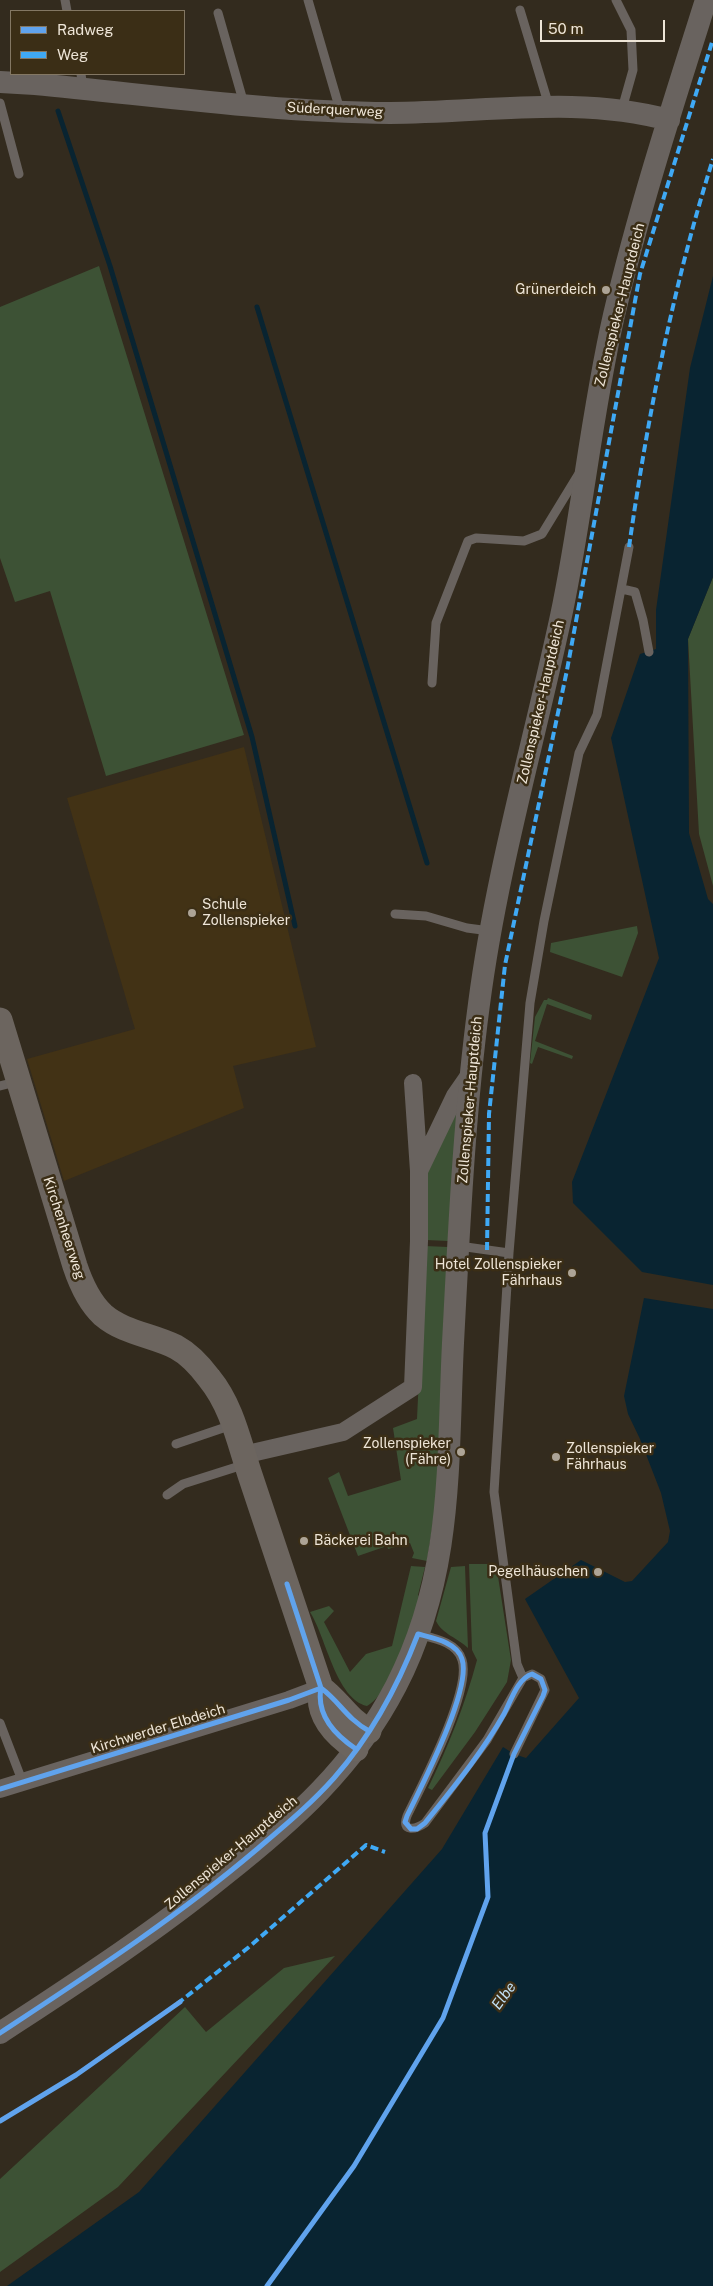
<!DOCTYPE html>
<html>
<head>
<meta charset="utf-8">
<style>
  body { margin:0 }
  #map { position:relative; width:713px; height:2286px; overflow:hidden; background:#332b1e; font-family:"Public Sans",sans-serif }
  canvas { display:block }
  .legend { position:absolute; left:10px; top:10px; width:175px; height:65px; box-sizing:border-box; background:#3b2e16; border:1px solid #837763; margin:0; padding:6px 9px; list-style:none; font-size:15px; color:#eee5d7 }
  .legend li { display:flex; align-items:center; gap:10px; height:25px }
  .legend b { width:25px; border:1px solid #837763 }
  .scale { position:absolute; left:540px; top:20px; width:125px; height:22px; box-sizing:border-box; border:2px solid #eee5d7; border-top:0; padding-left:6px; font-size:15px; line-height:18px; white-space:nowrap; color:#eee5d7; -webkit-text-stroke:4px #3b2e16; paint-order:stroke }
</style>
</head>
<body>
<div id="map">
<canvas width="713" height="2286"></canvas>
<ul class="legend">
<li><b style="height:6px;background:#60a3ed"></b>Radweg</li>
<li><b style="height:6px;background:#3fa9f5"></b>Weg</li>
</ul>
<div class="scale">50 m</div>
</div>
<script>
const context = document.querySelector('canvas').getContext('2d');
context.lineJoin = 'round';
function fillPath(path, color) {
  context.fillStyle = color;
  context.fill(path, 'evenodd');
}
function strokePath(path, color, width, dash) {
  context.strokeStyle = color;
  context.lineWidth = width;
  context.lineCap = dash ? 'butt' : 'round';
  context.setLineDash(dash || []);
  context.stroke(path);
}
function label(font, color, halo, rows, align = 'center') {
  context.font = font + ' "Public Sans",sans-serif';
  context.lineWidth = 5;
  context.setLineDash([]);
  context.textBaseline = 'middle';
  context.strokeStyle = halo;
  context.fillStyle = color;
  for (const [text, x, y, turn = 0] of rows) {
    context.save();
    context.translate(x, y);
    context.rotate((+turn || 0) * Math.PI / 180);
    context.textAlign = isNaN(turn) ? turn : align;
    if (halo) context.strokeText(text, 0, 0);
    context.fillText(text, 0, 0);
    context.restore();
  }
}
const built = new Path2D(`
  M244 747 316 1047 233 1066 244 1108 64 1181 27 1059 135 1029 67 798Z`);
const green = new Path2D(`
  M99 266 244 735 106 776 50 591 15 602 0 558V307Z
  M713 577V886L699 834 688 639Z
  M637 926 638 933 622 977 550 952 551 943Z
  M548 998 592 1015 591 1020 547 1004 535 1041 573 1056 572 1059 538 1047 532 1064 530 1063 535 1017 544 1000H547Z
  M459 1105 448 1241 426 1240 428 1171Z
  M425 1246 448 1247 438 1490 427 1561 412 1558 414 1553 410 1543 388 1549 387 1546 358 1556 328 1478 339 1472 348 1496 401 1480 393 1428 417 1419Z
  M469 1564H492L497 1570 511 1660 507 1682 475 1732 432 1790 428 1788C448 1747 465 1705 477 1660L472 1650Z
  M411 1566 425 1567 418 1595 421 1599C412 1625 391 1694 367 1706 336 1699 326 1637 310 1612L329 1606 334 1611 324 1622 350 1672 366 1654 392 1646Z
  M465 1566 468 1648C458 1638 442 1634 436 1621L451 1567Z
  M335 1956 118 2187 0 2272V2179L185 2007 206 2032 284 1968Z`);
const water = new Path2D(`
  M713 276V577L688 639 689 833 708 899 713 904V1285L642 1272 573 1203 572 1182 659 958 611 738 640 654 656 649V610L690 368Z
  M644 1298 713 1309V2286H7L139 2192 442 1849 503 1747 514 1754 526 1758 579 1698 525 1599 581 1560 625 1582 632 1581 668 1542 670 1531 661 1493 640 1439 628 1414 624 1396Z`);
const stream = new Path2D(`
  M58 111 110 266 252 737 295 926
  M257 307 427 863`);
const ferry = new Path2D(`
  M267 2286 354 2166 443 2018 488 1897 485 1833 512 1758`);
const service = new Path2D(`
  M65 0 67 11
  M308 0 340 110
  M616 0 631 30 633 70 622 109
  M520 10 549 106
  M218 13 244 104
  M81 74 83 88
  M0 103 19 174
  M622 589 635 592 643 620 649 652
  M432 683 436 623 468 541 476 538 524 541 542 534 578 475
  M395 914 426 916 467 928 490 931
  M0 1086 16 1082
  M459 1246 509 1253
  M176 1444 232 1425
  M167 1495 183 1484 246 1464
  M418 1634C433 1638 457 1642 462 1660 472 1690 422 1785 407 1816 401 1832 415 1830 425 1823L487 1740 523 1678 532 1674 541 1679 545 1690 514 1754
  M523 1678 517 1664 494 1492 509 1253 530 1003 544 921 579 753 597 715 629 547
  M0 1723 23 1783`);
const minor = new Path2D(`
  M419 1171 455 1096 471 1073
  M243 1455 343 1432 413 1387 419 1241V1171L413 1083
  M0 1789 289 1700 321 1688`);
const tertiary = new Path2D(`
  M0 82 35 84C153 95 271 112 390 113 484 113 577 95 669 120
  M0 2033C76 1983 152 1934 222 1877 293 1821 354 1767 396 1686 454 1573 447 1465 453 1343 459 1230 464 1116 479 1004 496 873 533 746 561 616 582 517 591 415 614 315 639 209 673 104 706 0`);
const secondary = new Path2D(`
  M0 1020 75 1266C81 1284 89 1302 103 1315 124 1333 152 1335 176 1347 189 1354 200 1366 209 1378 232 1406 239 1442 250 1475 274 1546 297 1617 321 1688 316 1715 335 1735 356 1749
  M321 1688C340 1702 346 1718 369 1731`);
const quiet = new Path2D(`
  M629 547C648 415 673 286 713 159
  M487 1250 489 1114 505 965 567 670 640 274 713 39
  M177 2004 249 1947 366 1845 385 1852`);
const cycleway = new Path2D(`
  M287 1584 321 1688C316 1715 335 1735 356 1749
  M321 1688C340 1702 346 1718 369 1731
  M0 1789 289 1700 321 1688
  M0 2033C88 1975 176 1918 256 1850 283 1827 311 1804 334 1778 371 1736 398 1686 418 1634 433 1638 457 1642 462 1659 472 1689 422 1785 407 1816L405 1822 411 1829H417L425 1823C453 1788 482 1753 504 1714 511 1701 517 1679 532 1674L541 1679 545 1690 543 1696 514 1754 485 1833 488 1897 443 2018 354 2166 267 2286
  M0 2121 76 2075 180 2002`);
const markers = [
  [606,290,5,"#ada496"],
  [192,913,5,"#ada496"],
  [572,1273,5,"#ada496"],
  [461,1452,5,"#ada496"],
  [556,1457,5,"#ada496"],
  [304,1541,5,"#ada496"],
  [598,1572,5,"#ada496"]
];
const streetNames = [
  ["Süderquerweg",335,110,3],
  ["Zollenspieker-Hauptdeich",620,305,-76],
  ["Zollenspieker-Hauptdeich",541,702,-77],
  ["Zollenspieker-Hauptdeich",470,1100,-85],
  ["Kirchenheerweg",64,1228,72],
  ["Kirchwerder Elbdeich",158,1729,-17],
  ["Zollenspieker-Hauptdeich",231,1853,-40]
];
const poiNames = [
  ["Grünerdeich",596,290],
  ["Schule",202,905,"left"],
  ["Zollenspieker",202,921,"left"],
  ["Hotel Zollenspieker",562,1265],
  ["Fährhaus",562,1281],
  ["Zollenspieker",451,1444],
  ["(Fähre)",451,1460],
  ["Zollenspieker",566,1449,"left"],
  ["Fährhaus",566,1465,"left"],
  ["Bäckerei Bahn",314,1541,"left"],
  ["Pegelhäuschen",588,1572]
];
const waterNames = [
  ["Elbe",504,1996,-54]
];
fillPath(built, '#423215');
fillPath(green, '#3d5235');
fillPath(water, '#092431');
strokePath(stream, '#092431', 5);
strokePath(ferry, '#c0dff4', 1, [6, 5]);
strokePath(service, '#69635f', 9);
strokePath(minor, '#69635f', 18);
strokePath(tertiary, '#69635f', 22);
strokePath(secondary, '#6c655f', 25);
strokePath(quiet, '#3fa9f5', 4, [8, 4]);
strokePath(cycleway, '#60a3ed', 5);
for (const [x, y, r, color] of markers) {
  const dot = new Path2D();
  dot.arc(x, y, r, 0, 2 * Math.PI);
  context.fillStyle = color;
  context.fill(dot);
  strokePath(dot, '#3b2e16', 2);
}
label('14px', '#eee5d7', '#3b2e16', streetNames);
label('14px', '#eee5d7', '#3b2e16', poiNames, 'right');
label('italic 15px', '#c0dff4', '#3b2e16', waterNames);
</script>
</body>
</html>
